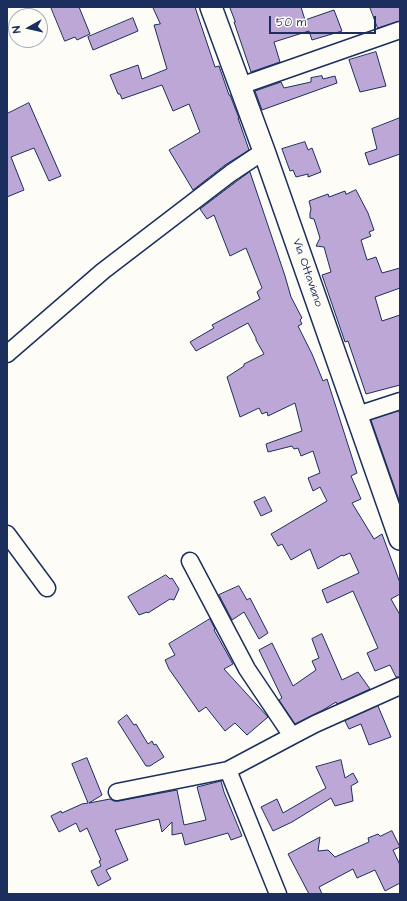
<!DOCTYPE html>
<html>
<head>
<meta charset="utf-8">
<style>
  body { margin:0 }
  #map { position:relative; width:407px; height:901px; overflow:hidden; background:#fdfcf7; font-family:"Architects Daughter",sans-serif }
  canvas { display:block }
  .frame { position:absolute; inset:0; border:8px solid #1b2f5e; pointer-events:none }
  .north { position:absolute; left:8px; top:8px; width:40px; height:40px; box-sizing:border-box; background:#fdfcf7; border:1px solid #a3aaba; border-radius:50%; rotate:262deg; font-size:11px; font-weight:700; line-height:16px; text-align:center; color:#1b2f5e }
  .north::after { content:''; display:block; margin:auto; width:14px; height:18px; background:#1b2f5e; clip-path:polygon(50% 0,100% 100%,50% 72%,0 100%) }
  .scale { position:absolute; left:269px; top:16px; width:107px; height:18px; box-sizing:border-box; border:2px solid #1b2f5e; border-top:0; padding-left:5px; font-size:12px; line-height:14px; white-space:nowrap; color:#1b2f5e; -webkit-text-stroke:3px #fdfcf7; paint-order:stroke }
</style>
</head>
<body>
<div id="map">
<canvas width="407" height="901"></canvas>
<div class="frame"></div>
<div class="north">N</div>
<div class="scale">50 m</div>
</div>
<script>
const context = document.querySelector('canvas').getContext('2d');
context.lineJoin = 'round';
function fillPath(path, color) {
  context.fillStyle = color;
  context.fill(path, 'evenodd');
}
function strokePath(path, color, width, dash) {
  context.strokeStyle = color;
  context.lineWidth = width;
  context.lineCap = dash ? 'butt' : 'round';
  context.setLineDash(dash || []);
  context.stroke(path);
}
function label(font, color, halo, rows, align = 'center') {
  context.font = font + ' "Architects Daughter",sans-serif';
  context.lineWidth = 3;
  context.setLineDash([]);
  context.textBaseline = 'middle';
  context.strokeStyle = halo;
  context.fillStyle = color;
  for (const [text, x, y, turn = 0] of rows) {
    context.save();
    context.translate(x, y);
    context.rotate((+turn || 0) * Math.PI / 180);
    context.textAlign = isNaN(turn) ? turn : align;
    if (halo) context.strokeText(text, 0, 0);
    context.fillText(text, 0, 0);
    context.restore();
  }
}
const building = new Path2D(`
  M51 7H79L90 34 77 40 75 37 65 41Z
  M153 7H195L215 67 219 66 229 95H230L239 118H238L249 150 225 165 193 190 169 150 200 132 189 104 173 111 162 85 122 99 120 94H118L110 75 138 65 142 79 167 69 154 25 160 24Z
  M230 7H301L305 20 334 10 342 31 312 40 309 31 274 42 280 62 251 72 234 22H235Z
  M370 7H400V21L378 28Z
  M133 18 138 31 93 50 88 37Z
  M376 52 386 86 360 92 349 60Z
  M322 76 323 79 335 76 337 83 262 110 255 91 281 82 284 88 311 82V78Z
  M29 103 61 176 49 181 34 148 11 157 24 190 7 197V114Z
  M400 118V154L369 165 365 153 377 149 372 129Z
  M305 142 308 150 312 148 321 172 308 177V174L296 177 293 170 290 171 282 149Z
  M250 172 285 276 291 297 302 318 300 320 302 324 298 326 312 354 323 381 327 379 357 473 351 476 361 499 352 503 374 539 382 534 400 583V594L391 599 400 615V677H396L390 665 375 671 367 653 378 648 353 591 327 603 322 590 359 573 350 553 343 556 342 555 318 569 310 549 291 560 282 544 278 546 271 534 327 501 320 487 313 491 308 478 320 473 313 451 301 456 298 448 294 449 292 446 268 452 266 444 302 431 295 403 268 416 267 412 262 414 259 408 240 417 227 377 244 366V364L264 354 256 340V338L248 323 196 351 190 342 214 328 212 325 260 299 257 292 262 288 246 248 230 256 214 215 207 219 200 209 237 181Z
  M356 190 368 213 374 230 369 232 371 236 361 240 367 260 376 257 382 273 400 268V288L375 297 382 321 400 315V385L366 394 348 341 345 342 322 275 331 272 324 247 316 246 320 238 314 219 310 218V213L311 209 309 201 328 194 329 197 345 191 346 194Z
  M399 411 400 416V503L371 420Z
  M265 497 272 511 261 516 254 502Z
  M166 575 170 579 172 578 179 589 174 600 170 599 148 613 147 612 139 615 128 597Z
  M239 586 247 600 250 598 268 633 259 639 244 612 232 620 219 595Z
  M210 619 215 629 214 630 233 664 224 669 268 717 247 735 235 723 225 731 206 707 199 712 169 669 165 660 175 655 169 644Z
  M322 634 342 680 358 672 370 689 337 704 336 702 323 710 295 724 279 700 282 698 259 650 272 643 293 686 316 670 312 661 319 658 312 639Z
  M378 706 391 737 369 745 361 724 349 729 345 721Z
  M127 715 134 725 136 724 148 744 152 741 154 745 156 744 164 757 150 766H146L118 722Z
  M87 758 102 795 89 803 110 799 114 801H119L177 790 184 825 206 820 197 787 221 781 224 792 242 836 231 840 228 833 185 845 182 833 172 835V822L162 832 159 819 115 830 128 860 106 870 111 879 98 886 91 871 101 866 99 861 101 860 87 828 80 832 76 823 59 832 51 816 61 811 62 813 82 804 88 803 72 764Z
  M341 760 345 778 353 773 358 782 351 786 353 801 335 806 331 798 292 822 273 831 261 807 277 799 283 813 326 788 316 767Z
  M392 831 400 847 393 850 400 865V883L385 891 375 870 357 878 353 869 319 887 322 894H309L288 854 320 837 318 851 328 850 335 857 369 842 368 838 378 834 380 836Z`);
const minor = new Path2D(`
  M240 86 400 30
  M7 354 103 271 231 173 264 151
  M357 415 400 401
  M7 534 47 588
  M292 736 315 724 400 686
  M228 770 278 894
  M117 792 228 770 292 736 247 669 190 561`);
const major = new Path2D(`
  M211 7 264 151 400 539`);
const streetNames = [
  ["Via Ottaviano",307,273,71]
];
fillPath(building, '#bda7d6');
strokePath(building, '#1b2f5e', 1);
strokePath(minor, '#1b2f5e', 19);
strokePath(major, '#1b2f5e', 24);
strokePath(minor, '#fdfcf7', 16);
strokePath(major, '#fdfcf7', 21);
label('12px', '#1b2f5e', '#fdfcf7', streetNames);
</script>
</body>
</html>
